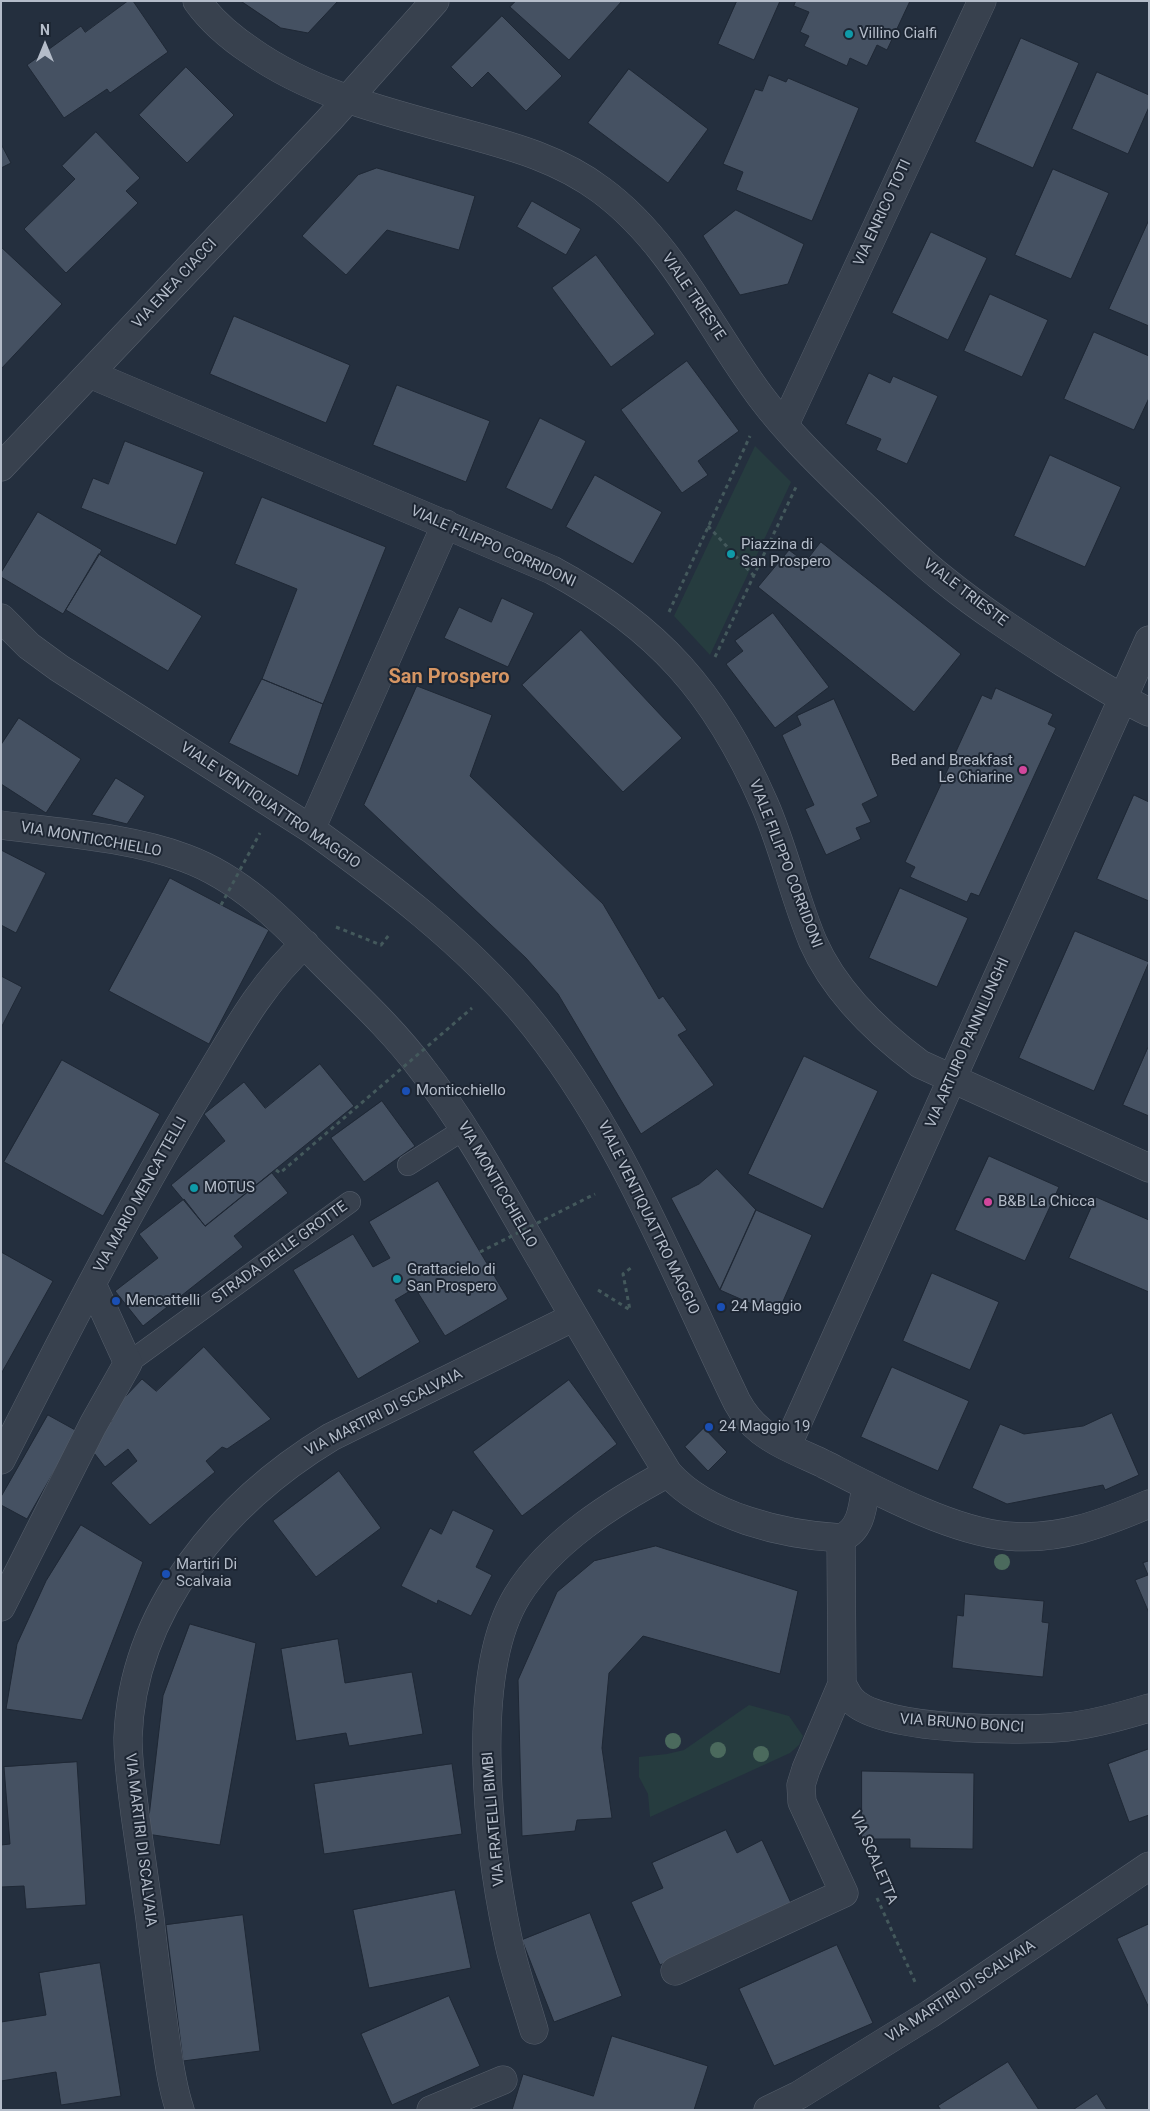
<!DOCTYPE html>
<html>
<head>
<meta charset="utf-8">
<style>
  body { margin:0 }
  #map { position:relative; width:1150px; height:2111px; overflow:hidden; background:#242f3e; font-family:Roboto,sans-serif }
  canvas { display:block }
  .frame { position:absolute; inset:0; border:2px solid #b4bcc9; pointer-events:none }
  .north { position:absolute; left:20px; top:20px; width:50px; height:50px; -webkit-text-stroke:4px #1d2633; paint-order:stroke; rotate:0deg; font-size:14px; font-weight:700; line-height:20px; text-align:center; color:#b4bcc9 }
  .north::after { content:''; display:block; margin:auto; width:18px; height:22px; background:#b4bcc9; clip-path:polygon(50% 0,100% 100%,50% 72%,0 100%) }
</style>
</head>
<body>
<div id="map">
<canvas width="1150" height="2111"></canvas>
<div class="frame"></div>
<div class="north">N</div>
</div>
<script>
const context = document.querySelector('canvas').getContext('2d');
context.lineJoin = 'round';
function fillPath(path, color) {
  context.fillStyle = color;
  context.fill(path, 'evenodd');
}
function strokePath(path, color, width, dash) {
  context.strokeStyle = color;
  context.lineWidth = width;
  context.lineCap = dash ? 'butt' : 'round';
  context.setLineDash(dash || []);
  context.stroke(path);
}
function label(font, color, halo, rows, align = 'center') {
  context.font = font + ' Roboto,sans-serif';
  context.lineWidth = 4;
  context.setLineDash([]);
  context.textBaseline = 'middle';
  context.strokeStyle = halo;
  context.fillStyle = color;
  for (const [text, x, y, turn = 0] of rows) {
    context.save();
    context.translate(x, y);
    context.rotate((+turn || 0) * Math.PI / 180);
    context.textAlign = isNaN(turn) ? turn : align;
    if (halo) context.strokeText(text, 0, 0);
    context.fillText(text, 0, 0);
    context.restore();
  }
}
const green = new Path2D(`
  M755 446 791 482 710 655 674 616Z
  M749 1705 789 1716 803 1736 799 1745 790 1753 650 1817 648 1794 639 1777V1757L667 1754 684 1750Z`);
const building = new Path2D(`
  M128 1H133L168 52 110 93 107 89 64 118 27 65 81 26 85 32Z
  M241 1H338L308 33 281 28Z
  M516 1H622L569 60 510 7Z
  M737 1H780L754 60 718 44Z
  M796 1H910L887 50 877 45 867 66 850 58 847 66 804 46 809 36 800 32 809 12 794 6Z
  M502 16 562 76 526 111 488 72 472 88 451 67Z
  M1021 38 1079 63 1033 168 975 142Z
  M186 67 234 115 187 163 139 115Z
  M629 69 708 129 668 183 588 123Z
  M1097 72 1149 95V107L1128 154 1072 129Z
  M769 75 786 82 788 78 859 108 812 221 736 190 743 172 723 164 755 89 762 91Z
  M96 132 140 178 126 191 138 203 66 273 24 229 75 179 62 166Z
  M1 144 11 163 1 168Z
  M377 168 475 196 459 250 387 230 346 275 302 236 358 175Z
  M1053 169 1109 193 1071 279 1015 255Z
  M532 201 581 229 566 255 517 227Z
  M736 210 804 244 788 284 740 295 703 236Z
  M1149 220V326L1109 309Z
  M931 232 987 258 948 340 892 313Z
  M1 247 62 304 1 369Z
  M596 255 655 334 611 367 552 288Z
  M990 294 1048 320 1022 377 964 351Z
  M234 316 350 365 326 423 210 374Z
  M1094 332 1149 356V398L1134 430 1064 399Z
  M687 361 739 431 698 461 708 475 682 493 621 410Z
  M869 373 890 383 893 376 938 396 907 464 876 450 881 439 846 424Z
  M397 385 490 421 466 482 373 445Z
  M540 418 586 441 552 510 506 488Z
  M125 441 204 472 176 545 81 508 93 478 108 484Z
  M1050 455 1121 487 1085 567 1014 536Z
  M595 475 662 512 633 564 566 527Z
  M262 497 386 547 323 704 262 679 297 589 235 564Z
  M38 512 102 550 63 614 1 577V573Z
  M821 542 961 654 914 712 758 587 789 550 805 562Z
  M99 554 202 616 168 671 66 610Z
  M502 598 534 613 508 667 444 638 459 607 491 622Z
  M773 613 829 687 775 728 726 664 743 651 735 641Z
  M581 630 682 738 623 792 522 685Z
  M262 679 323 704 298 776 229 743Z
  M417 686 492 715 470 776 603 904 659 999 663 996 687 1030 678 1035 714 1085 641 1134 558 994 526 958 364 805Z
  M996 688 1053 714 1048 724 1056 728 979 896 971 893 967 902 910 877 915 867 905 862 982 695 991 699Z
  M834 699 878 796 862 804 871 822 856 828 861 839 826 855 805 809 814 805 782 735 801 725 797 716Z
  M19 718 81 759 46 813 1 784V745Z
  M116 778 145 796 127 824 92 815Z
  M1134 795 1149 802V901L1097 879Z
  M1 850 46 873 16 933 1 925Z
  M170 878 269 930 209 1044 109 991Z
  M900 888 968 918 937 987 869 958Z
  M1075 931 1149 962 1094 1091 1019 1058Z
  M1 976 22 987 1 1028Z
  M1148 1048 1149 1049V1116L1123 1105Z
  M804 1056 878 1091 823 1209 748 1174Z
  M62 1060 160 1114 103 1216 4 1162Z
  M320 1064 354 1106 205 1226 171 1185 225 1141 204 1114 244 1082 265 1108Z
  M382 1101 415 1146 364 1182 331 1138Z
  M989 1156 1059 1187 1025 1261 955 1230Z
  M717 1169 756 1210 720 1290 671 1198 699 1184Z
  M272 1173 288 1193 234 1236 243 1247 143 1326 115 1291 158 1258 139 1234 184 1199 205 1226Z
  M438 1181 508 1299 445 1336 415 1288 395 1300 420 1342 358 1379 293 1270 353 1234 373 1267 390 1258 369 1222Z
  M1096 1197 1149 1220V1292L1069 1258Z
  M756 1210 812 1235 777 1315 720 1290Z
  M1 1252 53 1281 1 1374Z
  M932 1273 999 1302 970 1370 903 1341Z
  M204 1347 271 1419 227 1449 222 1447 206 1461 215 1472 150 1525 111 1483 137 1461 128 1449 105 1467 87 1444 112 1421 108 1415 142 1379 156 1391Z
  M892 1367 969 1401 938 1471 861 1437Z
  M569 1380 617 1444 522 1516 473 1452Z
  M1112 1413 1139 1475 1105 1490 1103 1485 1007 1504 972 1488 1000 1424 1024 1434 1083 1426Z
  M48 1415 77 1431 27 1519 1 1505V1497Z
  M704 1428 727 1452 708 1471 685 1447Z
  M339 1471 381 1528 316 1577 273 1521Z
  M453 1510 494 1530 476 1567 492 1575 471 1616 438 1600 437 1604 401 1586 430 1528 441 1534Z
  M81 1525 143 1562 82 1720 6 1709 17 1644 46 1581Z
  M656 1546 798 1591 780 1674 643 1636 609 1673 602 1748 612 1818 577 1820 575 1831 522 1836 518 1680 557 1592 594 1561Z
  M1149 1561V1613L1135 1580 1148 1575 1143 1563Z
  M965 1594 1044 1601 1042 1622 1049 1623 1043 1677 952 1668 957 1615 963 1616Z
  M190 1624 256 1643 220 1845 147 1834 163 1696Z
  M338 1639 345 1683 412 1672 423 1734 349 1746 346 1733 296 1741 281 1649Z
  M1149 1749V1815L1129 1822 1108 1764Z
  M77 1762 86 1905 26 1909 24 1886 1 1887V1845L10 1844 4 1767Z
  M452 1764 462 1834 324 1854 314 1784Z
  M862 1771 974 1773 973 1849 910 1848V1839H862Z
  M726 1830 737 1853 762 1840 792 1905 660 1965 631 1902 663 1888 652 1863Z
  M455 1890 471 1968 369 1988 353 1910Z
  M590 1913 622 1996 554 2022 522 1940Z
  M243 1915 260 2051 183 2061 166 1925Z
  M1149 1924V2008L1117 1939Z
  M837 1945 873 2023 774 2066 739 1989Z
  M100 1963 121 2096 61 2105 56 2072 1 2081V2022L46 2015 39 1973Z
  M449 1996 480 2066 392 2105 361 2034Z
  M612 2036 708 2066 694 2110H512L523 2074 593 2096Z
  M1008 2062 1039 2110H941L938 2106Z
  M1097 2094 1107 2110H1073Z`);
const path = new Path2D(`
  M708 526 754 576
  M669 612 750 436
  M715 657 796 487
  M336 927 381 945 389 935
  M598 1290 630 1310 623 1274 632 1267
  M877 1898 916 1984`);
const service = new Path2D(`
  M408 1165 466 1128
  M128 1363 350 1202`);
const minor = new Path2D(`
  M197 1C212 22 230 37 251 51 315 96 392 113 467 134 515 147 561 160 601 190 673 243 709 328 761 397 788 433 821 465 853 496 883 524 911 554 943 579 981 610 1023 637 1064 663 1092 680 1119 698 1149 712
  M90 374 552 570C658 627 716 693 764 803 784 848 794 897 813 942 835 992 877 1032 920 1064L1149 1168
  M785 424 982 1
  M1 467 329 120 435 1
  M1 618 29 646 59 668 311 829C386 883 463 941 523 1012 619 1127 672 1268 737 1402 743 1413 751 1423 761 1431 779 1445 803 1454 824 1464 875 1490 951 1531 1007 1536 1058 1541 1102 1524 1149 1504
  M1 825C61 833 129 837 185 858 240 878 281 920 321 961 356 996 393 1030 422 1069 469 1129 504 1196 542 1261 583 1333 625 1403 668 1473 707 1517 784 1535 841 1538 862 1530 863 1505 866 1485
  M311 829 446 524
  M787 1446 1149 640
  M1 1460C64 1335 128 1211 200 1091 231 1040 260 984 305 944
  M841 1538 842 1684C845 1689 848 1696 852 1700 881 1732 1025 1731 1067 1727 1095 1724 1123 1716 1149 1708
  M1 1607 93 1425 128 1363 92 1284
  M675 1971 844 1893 802 1802 801 1785 806 1769 842 1684
  M534 2030C525 1999 514 1969 508 1939 489 1850 468 1676 517 1596 550 1542 612 1503 668 1473
  M180 2110C171 2084 168 2055 164 2028 159 1992 154 1955 150 1919 145 1884 140 1849 135 1814 132 1789 128 1764 128 1738 132 1609 225 1501 331 1437L574 1317
  M431 2110 503 2080
  M768 2110 799 2095 930 2014 1149 1866`);
const pathBridge = new Path2D(`
  M221 905 260 833
  M276 1170 280 1173 472 1008
  M480 1252 595 1194`);
const trees = [
  [1002,1562],
  [673,1741],
  [718,1750],
  [761,1754]
];
const markers = [
  [849,34,5,"#0f9aa8"],
  [731,554,5,"#0f9aa8"],
  [1023,770,5,"#d1479c"],
  [406,1091,5,"#1a4fb4"],
  [194,1188,5,"#0f9aa8"],
  [988,1202,5,"#d1479c"],
  [397,1279,5,"#0f9aa8"],
  [116,1301,5,"#1a4fb4"],
  [721,1307,5,"#1a4fb4"],
  [709,1427,5,"#1a4fb4"],
  [166,1574,5,"#1a4fb4"]
];
const poiNames = [
  ["Villino Cialfi",859,34],
  ["Piazzina di",741,545],
  ["San Prospero",741,562],
  ["Bed and Breakfast",1013,761,"right"],
  ["Le Chiarine",1013,778,"right"],
  ["Monticchiello",416,1091],
  ["MOTUS",204,1188],
  ["B&B La Chicca",998,1202],
  ["Grattacielo di",407,1270],
  ["San Prospero",407,1287],
  ["Mencattelli",126,1301],
  ["24 Maggio",731,1307],
  ["24 Maggio 19",719,1427],
  ["Martiri Di",176,1565],
  ["Scalvaia",176,1582]
];
const streetNames = [
  ["VIA ENRICO TOTI",883,213,-65],
  ["VIA ENEA CIACCI",175,284,-47],
  ["VIALE TRIESTE",693,297,56],
  ["VIALE FILIPPO CORRIDONI",493,547,24],
  ["VIALE TRIESTE",965,593,37],
  ["VIALE VENTIQUATTRO MAGGIO",270,806,34],
  ["VIA MONTICCHIELLO",91,840,10],
  ["VIALE FILIPPO CORRIDONI",785,864,69],
  ["VIA ARTURO PANNILUNGHI",968,1043,-66],
  ["VIA MONTICCHIELLO",497,1185,60],
  ["VIA MARIO MENCATTELLI",141,1195,-61],
  ["VIALE VENTIQUATTRO MAGGIO",648,1218,64],
  ["STRADA DELLE GROTTE",280,1253,-36],
  ["VIA MARTIRI DI SCALVAIA",384,1413,-27],
  ["VIA BRUNO BONCI",962,1724,4],
  ["VIA FRATELLI BIMBI",494,1819,-95],
  ["VIA MARTIRI DI SCALVAIA",140,1840,83],
  ["VIA SCALETTA",873,1858,67],
  ["VIA MARTIRI DI SCALVAIA",961,1992,-33]
];
const districtNames = [
  ["San Prospero",449,678]
];
fillPath(green, '#263c3f');
fillPath(building, '#455162');
strokePath(building, '#1f2835', 1);
strokePath(service, '#565f6c', 22);
strokePath(minor, '#565f6c', 29);
strokePath(path, '#44595c', 3, [4, 4]);
strokePath(service, '#38414e', 21);
strokePath(minor, '#38414e', 28);
strokePath(pathBridge, '#44595c', 3, [4, 4]);
context.fillStyle = '#4b6a5d';
for (const [x, y] of trees) {
  context.beginPath();
  context.arc(x, y, 8, 0, 2 * Math.PI);
  context.fill();
}
for (const [x, y, r, color] of markers) {
  const dot = new Path2D();
  dot.arc(x, y, r, 0, 2 * Math.PI);
  context.fillStyle = color;
  context.fill(dot);
  strokePath(dot, '#1d2633', 2);
}
label('15px', '#b4bcc9', '#1d2633', poiNames, 'left');
label('15px', '#b4bcc9', '#1d2633', streetNames);
label('bold 20px', '#d59563', '#1d2633', districtNames);
</script>
</body>
</html>
